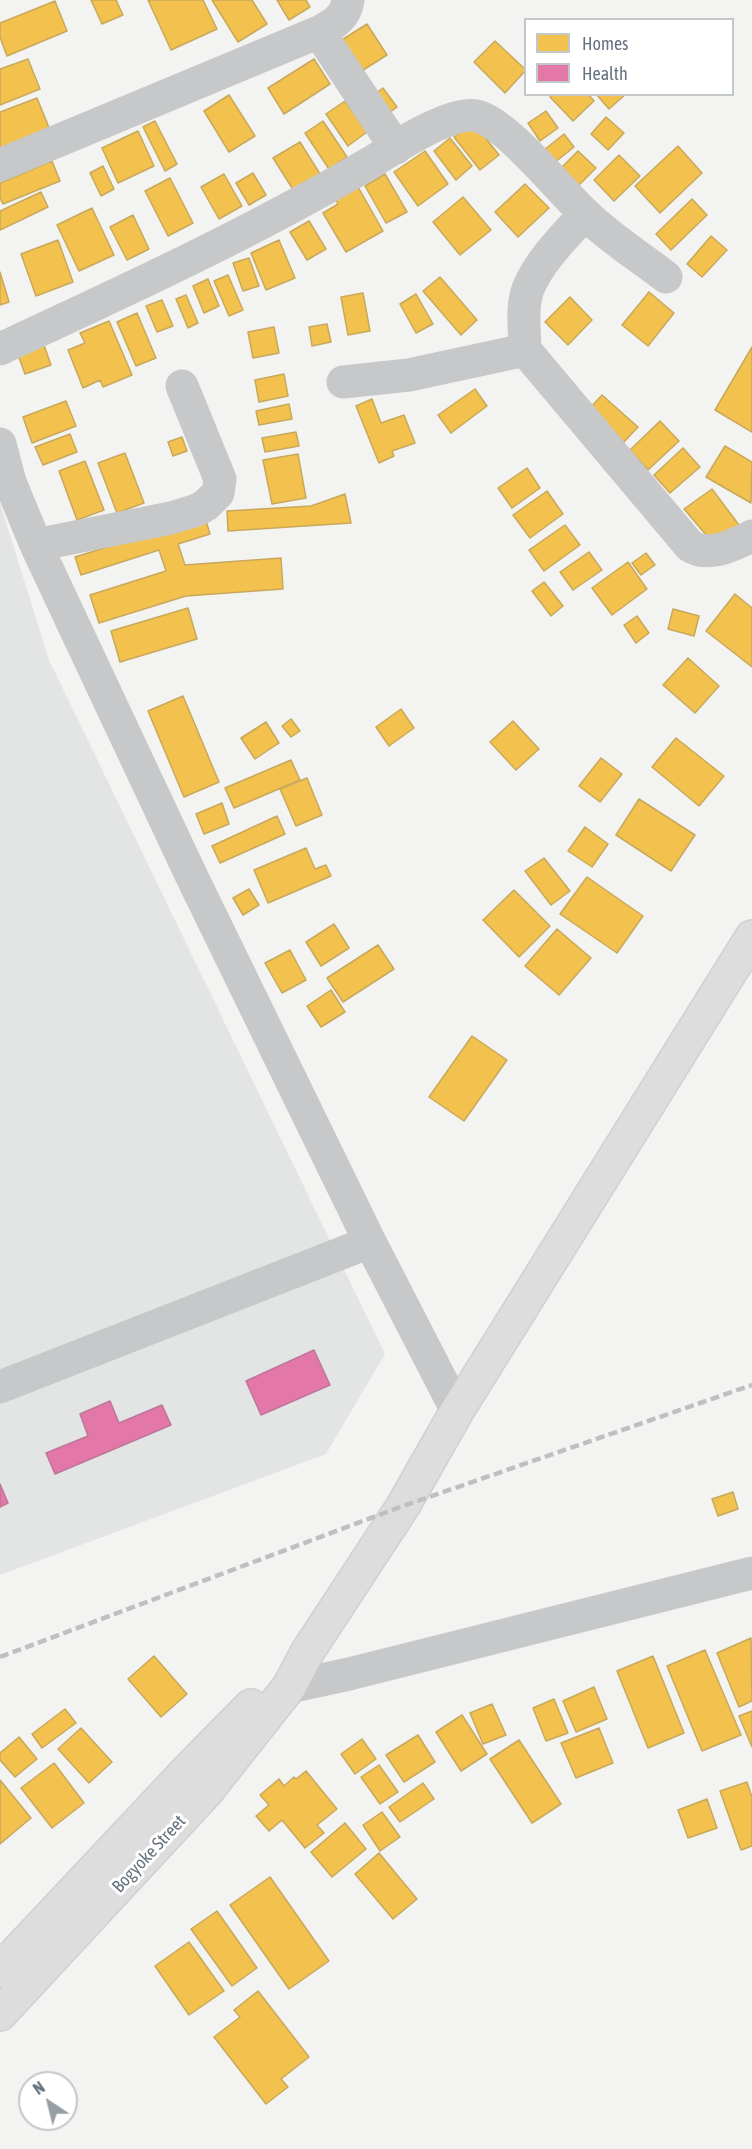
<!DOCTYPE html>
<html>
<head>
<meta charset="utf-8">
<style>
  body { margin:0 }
  #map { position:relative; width:752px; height:2149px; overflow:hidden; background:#f3f3f1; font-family:"Asap Condensed",sans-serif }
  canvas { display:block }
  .legend { position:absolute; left:524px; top:18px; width:210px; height:78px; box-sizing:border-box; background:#fff; border:2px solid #c2c7cb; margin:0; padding:8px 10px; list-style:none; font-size:18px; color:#66727e }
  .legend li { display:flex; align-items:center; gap:12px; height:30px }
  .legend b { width:30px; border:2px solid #c2c7cb }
  .north { position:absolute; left:18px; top:2071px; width:60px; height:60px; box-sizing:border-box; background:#fff; border:2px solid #c2c7cb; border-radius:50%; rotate:325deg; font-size:16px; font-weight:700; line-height:24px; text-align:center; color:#66727e }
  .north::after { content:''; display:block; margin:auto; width:21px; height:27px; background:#979fa6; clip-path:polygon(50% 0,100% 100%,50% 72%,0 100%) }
</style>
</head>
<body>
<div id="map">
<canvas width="752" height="2149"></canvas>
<ul class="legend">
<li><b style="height:16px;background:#f2c14e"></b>Homes</li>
<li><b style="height:16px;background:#e377a8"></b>Health</li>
</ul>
<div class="north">N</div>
</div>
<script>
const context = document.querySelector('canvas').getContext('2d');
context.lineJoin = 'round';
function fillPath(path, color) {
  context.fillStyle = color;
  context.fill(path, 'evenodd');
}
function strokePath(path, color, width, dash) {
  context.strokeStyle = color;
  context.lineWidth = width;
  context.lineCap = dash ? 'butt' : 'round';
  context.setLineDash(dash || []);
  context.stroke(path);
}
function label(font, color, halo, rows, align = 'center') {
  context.font = font + ' "Asap Condensed",sans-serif';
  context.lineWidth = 6;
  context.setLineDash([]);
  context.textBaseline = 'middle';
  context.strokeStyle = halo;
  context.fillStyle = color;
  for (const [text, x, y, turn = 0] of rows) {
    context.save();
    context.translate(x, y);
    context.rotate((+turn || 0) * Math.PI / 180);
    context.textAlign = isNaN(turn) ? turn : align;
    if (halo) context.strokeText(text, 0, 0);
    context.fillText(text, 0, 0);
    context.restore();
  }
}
const built = new Path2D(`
  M0 503 49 660 385 1354 326 1454 0 1575Z`);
const homes = new Path2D(`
  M91 0H116L123 15 102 24Z
  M148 0H203L217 29 171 50Z
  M212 0H252L267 24 238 42Z
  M277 0H306L310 7 289 20Z
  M55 1 67 31 7 56 0 37V23Z
  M367 24 387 55 360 72 340 41Z
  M495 41 526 70 505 93 474 62Z
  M28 59 40 89 0 105V69Z
  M314 59 330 84 284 114 268 88Z
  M383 88 397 107 382 118 368 99Z
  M553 94H588L594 101 573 121 550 97Z
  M596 94H626L609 109Z
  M229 95 255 136 229 152 204 111Z
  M37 98 54 140 0 161V112Z
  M345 101 367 132 348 146 326 114Z
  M546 111 558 128 540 141 528 123Z
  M606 117 624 133 608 150 591 134Z
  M155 121 177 164 165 171 143 127Z
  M323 121 347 157 329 169 305 133Z
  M473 122 499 155 480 170 454 137Z
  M138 131 154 166 118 183 102 148Z
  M564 134 574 147 549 167 539 154Z
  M450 138 472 166 456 180 434 151Z
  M300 142 320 174 294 191 273 158Z
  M678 146 702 173 660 213 635 186Z
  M425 151 448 184 418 206 394 172Z
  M578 151 596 168 576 188 558 171Z
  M619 155 640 176 614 201 594 180Z
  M52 161 60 181 3 204 0 198V183Z
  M103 166 114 189 101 196 90 173Z
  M253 173 266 195 249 205 236 183Z
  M224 174 242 206 219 219 201 187Z
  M385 174 407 212 386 223 365 186Z
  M170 178 193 223 168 236 145 191Z
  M525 184 549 208 518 237 495 212Z
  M357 185 383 231 346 252 323 213 338 204 335 198Z
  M41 192 48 207 0 230V211Z
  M463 197 491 230 460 255 433 222Z
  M692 199 707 215 671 250 656 234Z
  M92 208 114 255 79 271 57 225Z
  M133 215 149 249 127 260 110 227Z
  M309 221 326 249 307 260 290 232Z
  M711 236 727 250 702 277 687 264Z
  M58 240 73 282 36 296 21 254Z
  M279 240 295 278 266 290 251 253Z
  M249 258 259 286 243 291 233 263Z
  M0 272 9 302 0 305Z
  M228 275 243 310 229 316 214 281Z
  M440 277 477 320 461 335 423 291Z
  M208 279 219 306 204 313 193 286Z
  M649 292 674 313 648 346 622 325Z
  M363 293 370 331 348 335 341 297Z
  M416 294 433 324 416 333 400 304Z
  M186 295 198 323 188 328 176 299Z
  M570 297 592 320 568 345 545 322Z
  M162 300 173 326 157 332 146 306Z
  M137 313 156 358 136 366 117 322Z
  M109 321 132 375 103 387 100 380 83 388 68 350 85 343 80 333Z
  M327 324 331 342 312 346 309 327Z
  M274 327 279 353 253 358 248 332Z
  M44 345 51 365 25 374 18 355Z
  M752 347V432L715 410Z
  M284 374 288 396 259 402 255 380Z
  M475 389 487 406 451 433 438 415Z
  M602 395 638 427 624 442 588 410Z
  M372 399 381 423 404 415 415 443 392 451 394 456 379 463 356 406Z
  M66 401 76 426 32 443 23 417Z
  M289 404 292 419 259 425 256 411Z
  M660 421 679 441 648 470 630 450Z
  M296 432 299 446 265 452 262 438Z
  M70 434 77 452 43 465 35 447Z
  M182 437 187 451 173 456 168 442Z
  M725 446 752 462 751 503 706 477Z
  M683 448 700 467 670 493 654 475Z
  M125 453 144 503 117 513 98 463Z
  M298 454 306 498 272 504 263 460Z
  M85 461 104 510 77 520 59 471Z
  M527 468 540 488 512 508 498 488Z
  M712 489 739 525 713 543 684 509Z
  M547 491 563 514 530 538 513 515Z
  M345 494 351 523 228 531 227 511 311 506Z
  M205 517 210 534 178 544 185 565 281 558 283 589 186 596 99 623 90 595 166 571 159 550 81 575 75 557Z
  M565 525 580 545 544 571 529 550Z
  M589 552 602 570 573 590 560 572Z
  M646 553 655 565 641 575 632 563Z
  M628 562 647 589 612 615 592 588Z
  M544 582 563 606 551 616 532 591Z
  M735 594 752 608V667L706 631Z
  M188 608 197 639 120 662 111 631Z
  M673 609 699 616 694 636 668 629Z
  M637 616 649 633 636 643 624 625Z
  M688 658 719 686 695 713 663 685Z
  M183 696 219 782 184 797 148 711Z
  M401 709 414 728 389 746 376 727Z
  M291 719 300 731 291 737 282 726Z
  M513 721 539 749 516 770 490 742Z
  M266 722 279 743 255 759 241 738Z
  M676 738 724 776 699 806 652 767Z
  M601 758 622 774 600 802 579 786Z
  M291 760 300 780 234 808 225 788Z
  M307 778 322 815 296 826 280 789Z
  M639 799 695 835 671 871 616 835Z
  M222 803 229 824 204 834 196 814Z
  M277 816 285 834 220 863 212 846Z
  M585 827 608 844 592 867 568 851Z
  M306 848 315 869 326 865 331 876 268 903 254 870Z
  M544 858 570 891 551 905 525 871Z
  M587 877 643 916 617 953 560 914Z
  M249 889 259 905 243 915 233 898Z
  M514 890 550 926 519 957 483 920Z
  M334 924 349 948 321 966 306 942Z
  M557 929 591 958 559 995 525 966Z
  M378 945 394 969 343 1002 327 978Z
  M290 950 306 980 282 993 265 963Z
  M331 990 345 1012 321 1027 307 1006Z
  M472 1036 507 1060 464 1121 429 1097Z
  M733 1492 738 1509 718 1516 712 1499Z
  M751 1638 752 1701 739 1707 717 1653Z
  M705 1650 741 1735 702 1751 667 1666Z
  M154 1656 187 1694 161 1717 128 1679Z
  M653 1656 684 1733 648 1748 617 1671Z
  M594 1687 607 1719 576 1732 563 1701Z
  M554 1699 568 1733 546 1741 533 1708Z
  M492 1704 506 1735 483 1744 470 1713Z
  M65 1709 76 1723 42 1748 32 1734Z
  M752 1711V1747L739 1716Z
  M462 1715 487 1754 461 1771 436 1732Z
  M81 1728 112 1762 89 1783 58 1749Z
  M599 1728 613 1763 576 1778 561 1743Z
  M418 1735 435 1762 404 1782 386 1755Z
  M19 1737 37 1759 15 1777 0 1760V1753Z
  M362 1739 376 1759 355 1774 341 1754Z
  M519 1740 561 1804 532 1823 490 1759Z
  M54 1763 84 1803 52 1828 21 1788Z
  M379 1765 398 1792 380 1804 361 1777Z
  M306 1771 337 1809 317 1825 324 1833 305 1848 282 1820 269 1831 256 1816 269 1805 260 1795 279 1779 284 1786 294 1777 296 1779Z
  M0 1780 31 1818 0 1844Z
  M747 1782 752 1797V1846L741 1850 720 1791Z
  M423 1783 434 1799 400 1822 389 1807Z
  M707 1799 717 1828 688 1838 678 1810Z
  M382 1812 400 1837 380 1851 363 1825Z
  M345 1823 366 1849 332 1877 311 1852Z
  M379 1853 417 1899 393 1919 355 1874Z
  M270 1877 329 1961 289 1989 230 1905Z
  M217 1911 257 1968 232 1986 191 1929Z
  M189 1942 224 1991 189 2015 155 1966Z
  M258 1991 309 2057 281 2079 288 2087 266 2104 214 2037 240 2017 234 2010Z`);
const health = new Path2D(`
  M314 1350 330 1385 261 1415 246 1381Z
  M110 1401 119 1423 162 1405 171 1425 55 1474 46 1453 88 1436 80 1414Z
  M0 1484 8 1503 0 1507Z`);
const minor = new Path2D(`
  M319 32 396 148
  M0 165 319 32C334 24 346 17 348 0
  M0 349C125 291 251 233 370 163 393 149 450 110 477 116 505 122 561 191 584 213 607 236 640 257 666 277
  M525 350C525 331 521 308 528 289 539 261 565 236 585 214
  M343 382 409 375 525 350 690 546C710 558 733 545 752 536
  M0 444 10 482 36 545 191 875 370 1242 457 1411
  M36 545 171 518 197 510 206 505 218 493 220 479 182 386
  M0 1387 370 1242
  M289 1687 349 1674 752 1573`);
const major = new Path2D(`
  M0 1970 186 1772 251 1706
  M0 2014 206 1792 289 1687 308 1651 403 1506 457 1411 752 937`);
const rail = new Path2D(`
  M0 1657 403 1506 752 1385`);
const streetNames = [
  ["Bogyoke Street",149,1854,-47]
];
fillPath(built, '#e3e4e4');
fillPath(homes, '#f2c14e');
strokePath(homes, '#c8a95c', 1.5);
fillPath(health, '#e377a8');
strokePath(health, '#be769b', 1.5);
strokePath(major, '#d0d0d1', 36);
strokePath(minor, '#c7c8c9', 33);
strokePath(major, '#ddd', 33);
strokePath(rail, '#bebfc0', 4.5, [9, 4.5]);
label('18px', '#66727e', '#fff', streetNames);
</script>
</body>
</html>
